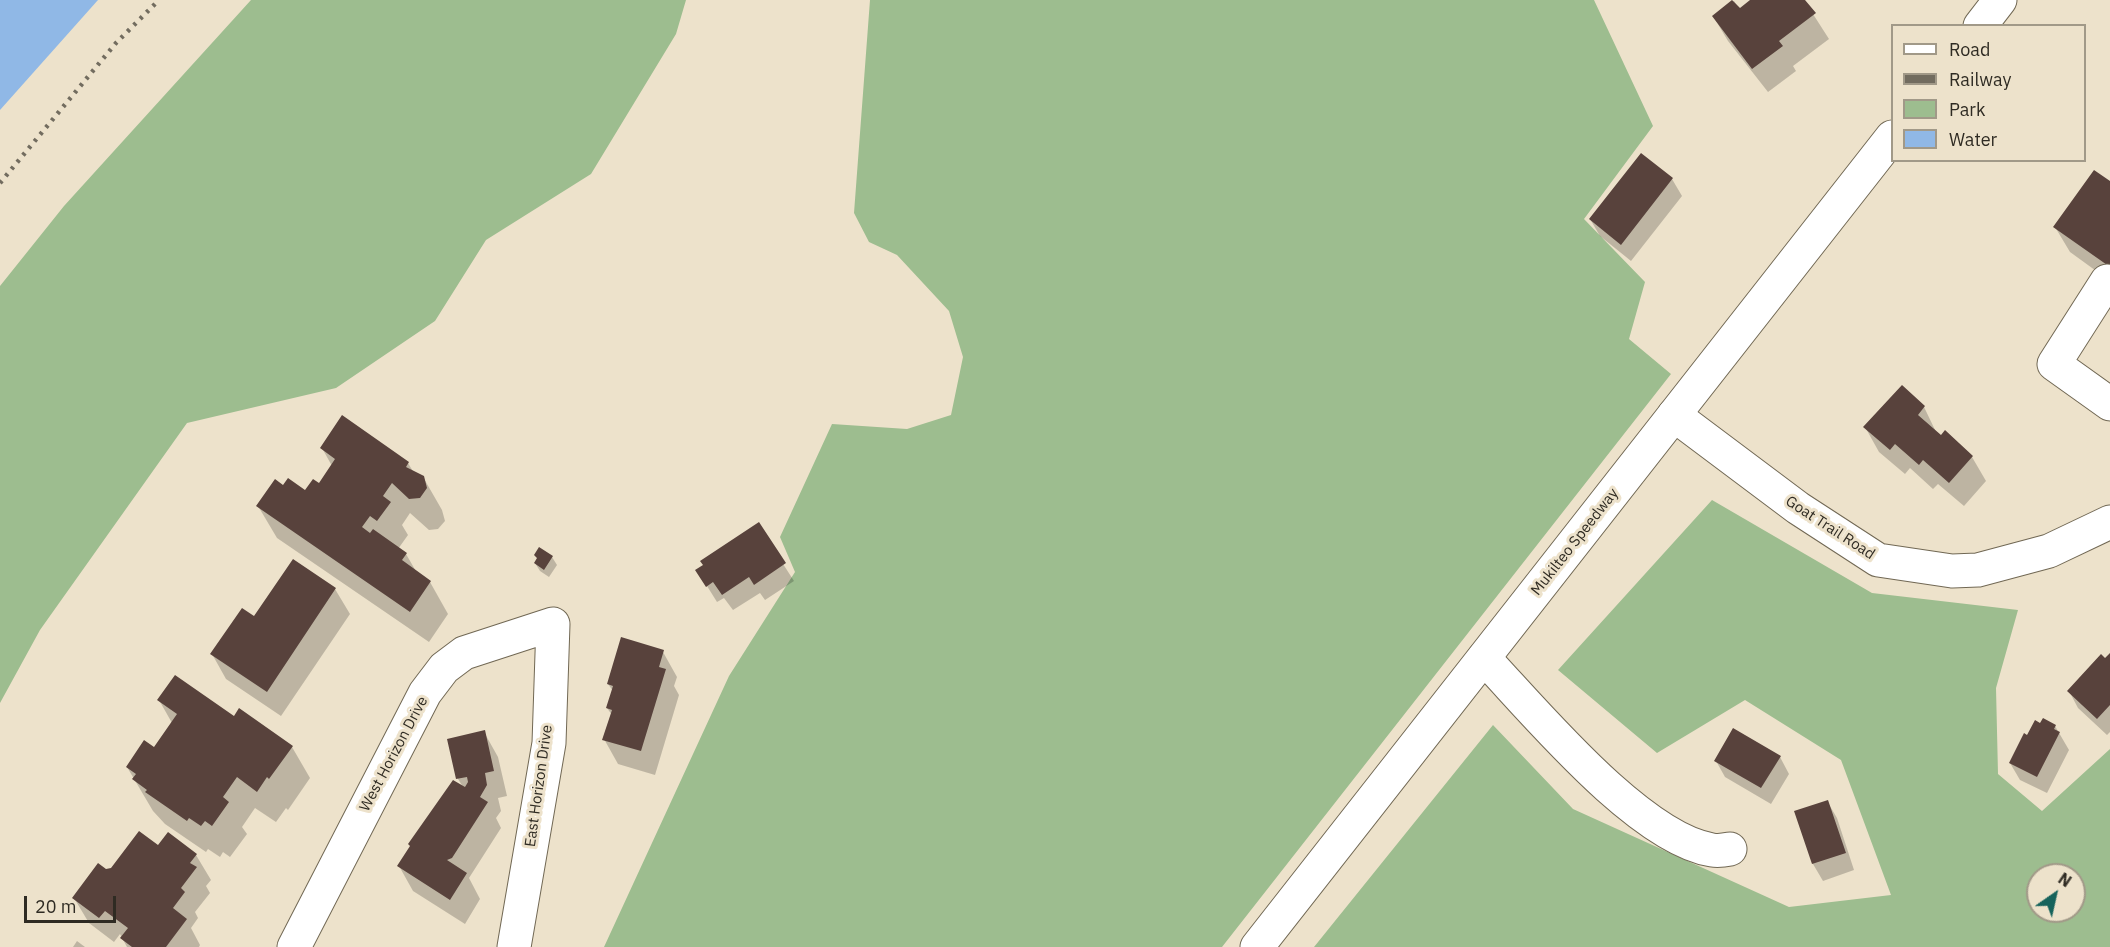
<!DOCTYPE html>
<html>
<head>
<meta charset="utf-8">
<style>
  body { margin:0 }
  #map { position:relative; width:2110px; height:947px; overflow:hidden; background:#ede2cb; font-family:"IBM Plex Sans",sans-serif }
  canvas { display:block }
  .legend { position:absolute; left:1891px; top:24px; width:195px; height:138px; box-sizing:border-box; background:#ede2cb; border:2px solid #a19988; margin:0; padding:8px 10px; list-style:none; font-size:18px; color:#2f2b23 }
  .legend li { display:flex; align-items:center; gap:12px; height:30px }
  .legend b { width:30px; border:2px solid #a19988 }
  .north { position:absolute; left:2026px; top:863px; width:60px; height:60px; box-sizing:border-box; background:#ede2cb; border:2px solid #a19988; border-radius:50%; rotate:34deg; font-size:16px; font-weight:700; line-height:24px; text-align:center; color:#2f2b23 }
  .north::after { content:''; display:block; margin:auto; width:21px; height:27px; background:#16635c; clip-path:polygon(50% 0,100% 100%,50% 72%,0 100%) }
  .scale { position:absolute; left:24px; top:896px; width:92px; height:27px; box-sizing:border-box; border:3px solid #2f2b23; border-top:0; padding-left:8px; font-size:18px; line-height:21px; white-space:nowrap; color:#2f2b23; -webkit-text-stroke:4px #ede2cb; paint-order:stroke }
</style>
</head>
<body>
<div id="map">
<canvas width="2110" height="947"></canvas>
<ul class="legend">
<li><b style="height:8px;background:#fff"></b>Road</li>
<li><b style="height:8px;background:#726c5f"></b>Railway</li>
<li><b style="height:16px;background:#9dbd8f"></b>Park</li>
<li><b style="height:16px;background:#90b8e6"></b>Water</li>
</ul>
<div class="north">N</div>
<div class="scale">20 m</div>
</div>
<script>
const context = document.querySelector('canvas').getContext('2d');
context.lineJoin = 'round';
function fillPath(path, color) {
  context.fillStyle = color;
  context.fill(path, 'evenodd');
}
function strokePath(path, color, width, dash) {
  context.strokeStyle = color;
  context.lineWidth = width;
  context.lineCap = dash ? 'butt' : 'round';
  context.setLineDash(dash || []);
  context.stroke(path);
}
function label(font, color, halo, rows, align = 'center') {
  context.font = font + ' "IBM Plex Sans",sans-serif';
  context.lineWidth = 6;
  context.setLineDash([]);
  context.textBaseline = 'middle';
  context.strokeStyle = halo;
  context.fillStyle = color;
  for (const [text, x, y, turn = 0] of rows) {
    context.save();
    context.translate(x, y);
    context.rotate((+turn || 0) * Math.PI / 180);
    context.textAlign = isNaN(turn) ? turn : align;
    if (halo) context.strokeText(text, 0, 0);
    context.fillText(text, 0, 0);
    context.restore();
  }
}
const green = new Path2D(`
  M251 0H686L676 34 591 174 486 240 435 321 336 388 187 423 40 630 0 703V286L64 206Z
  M870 0H1594L1653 126 1584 219 1645 282 1629 339 1671 374 1222 947H604L729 676 795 572 780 537 832 424 907 429 951 415 963 357 949 311 897 255 869 242 854 213Z
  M1712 500 1872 593 2018 610 1996 688 1998 774 2042 811 2110 749V947H1314L1493 725 1573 809 1789 907 1891 895 1841 760 1745 700 1657 753 1558 670ZM2038 875H2074V911H2038Z`);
const water = new Path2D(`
  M0 0H98L0 110Z`);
const shadow = new Path2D(`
  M1753 0H1804L1829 39 1793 66 1796 71 1768 92 1728 41 1713 16 1734 1 1740 10Z
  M1641 155 1672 179 1682 196 1631 261 1600 236 1590 219Z
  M2110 182V281L2070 252 2055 227Z
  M1902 387 1924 407 1937 434 1972 457 1986 481 1964 506 1938 484 1933 489 1910 468 1905 474 1879 452 1865 427Z
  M322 448 408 463 414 473 423 477 442 510 445 521 438 529 429 530 410 513 402 525 408 535 398 549 406 554 417 573 430 582 448 614 429 642 277 538 258 506 284 487 305 492 319 485 332 466Z
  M758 525 794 581 765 600 760 593 733 610 724 598 717 602 697 570Z
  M535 555 552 557 557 565 549 577 540 571 535 563 538 559Z
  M293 561 335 589 350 614 281 716 226 679 212 654 255 619Z
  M663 652 677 677 674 686 679 695 655 775 618 764 604 739 612 715 607 708 613 691 608 684Z
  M2110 655V732L2107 735 2078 708 2069 691Z
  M159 700 234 718 292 747 310 778 288 810 286 808 276 822 255 808 242 827 247 834 230 857 223 852 220 857 208 849 206 852 165 824 153 811 127 767 154 749 172 723Z
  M2055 726 2069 750 2047 793 2020 780 2010 763 2027 737Z
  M484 732 498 757 507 796 498 798 501 811 496 818 501 828 469 878 480 899 465 924 413 891 399 866 463 787 458 779 448 740Z
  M1780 757 1789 774 1771 804 1725 777 1716 761Z
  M1827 801 1837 818 1854 870 1823 881 1813 864 1796 812Z
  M158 848 196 855 211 880 206 886 210 893 195 912 198 918 191 928 200 945 199 947H127L120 934 114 942 89 923 74 898 106 871Z
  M77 941 85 947H73Z`);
const building = new Path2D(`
  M1732 0 1740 8 1750 0H1805L1816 13 1779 41 1783 46 1752 69 1712 16Z
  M1641 153 1673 178 1621 245 1589 219Z
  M2094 170 2110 181V267L2053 227Z
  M1902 385 1925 406 1918 415 1941 435 1945 430 1973 456 1949 483 1923 460 1919 465 1895 444 1890 450 1863 427Z
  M342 415 409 462 406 467 424 476 427 488 420 498 409 499 392 483 383 496 391 502 377 521 370 516 362 527 370 533 373 529 407 553 402 560 431 581 410 612 256 506 275 479 283 485 288 478 305 490 313 479 319 483 335 459 320 448Z
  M759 522 786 563 754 585 749 577 722 595 713 582 706 587 695 570 703 565 700 561Z
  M539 547 553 556 544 570 534 563 537 558 534 555Z
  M293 559 336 588 267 692 210 654 242 608 254 616Z
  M621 637 664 650 659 667 666 669 641 751 602 740 612 710 606 708 613 686 607 684Z
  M2110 653V705L2097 719 2067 691 2101 654 2105 658Z
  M175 675 234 716 239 708 293 746 269 779 267 777 257 792 237 777 223 797 229 802 212 826 205 821 201 826 189 818 187 821 145 792 147 790 132 779 136 774 126 767 144 740 154 747 177 714 157 700Z
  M2043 718 2056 725 2054 729 2060 732 2037 777 2009 763 2024 733 2027 735 2035 720 2040 723Z
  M1733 728 1781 756 1761 788 1714 761Z
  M485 730 494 771 485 773 487 785 480 797 488 802 452 858 447 860 467 873 450 900 397 866 410 846 408 844 453 780 465 787 468 782 467 777 456 779 447 739Z
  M1828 800 1846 853 1812 864 1794 811Z
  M139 831 158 845 168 832 197 854 190 863 197 867 181 888 185 892 173 908 187 919 166 947H132L120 938 128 928 105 911 99 918 72 898 98 863 106 869 111 868Z`);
const minor = new Path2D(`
  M2107 281 2054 364 2110 404
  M1674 415 1798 508 1878 560 1952 571 1978 570 2049 551 2110 522
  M1484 658C1535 712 1639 838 1712 850 1718 851 1725 850 1730 849
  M294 947 425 693 444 668 464 653 553 624 549 743 514 947`);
const major = new Path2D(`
  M1980 26 2000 0
  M1257 947 1892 137`);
const rail = new Path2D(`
  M0 183 116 43 159 0`);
const streetNames = [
  ["Goat Trail Road",1830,528,33],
  ["Mukilteo Speedway",1575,542,-52],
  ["West Horizon Drive",394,754,-62],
  ["East Horizon Drive",539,786,-82]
];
fillPath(green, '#9dbd8f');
fillPath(water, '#90b8e6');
fillPath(shadow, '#0003');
fillPath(building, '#58423c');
strokePath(minor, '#716854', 35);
strokePath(major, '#716854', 35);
strokePath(minor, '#fff', 33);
strokePath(major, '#fff', 33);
strokePath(rail, '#726c5f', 4.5, [3, 6]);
label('15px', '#2f2b23', '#ede2cb', streetNames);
</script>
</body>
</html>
